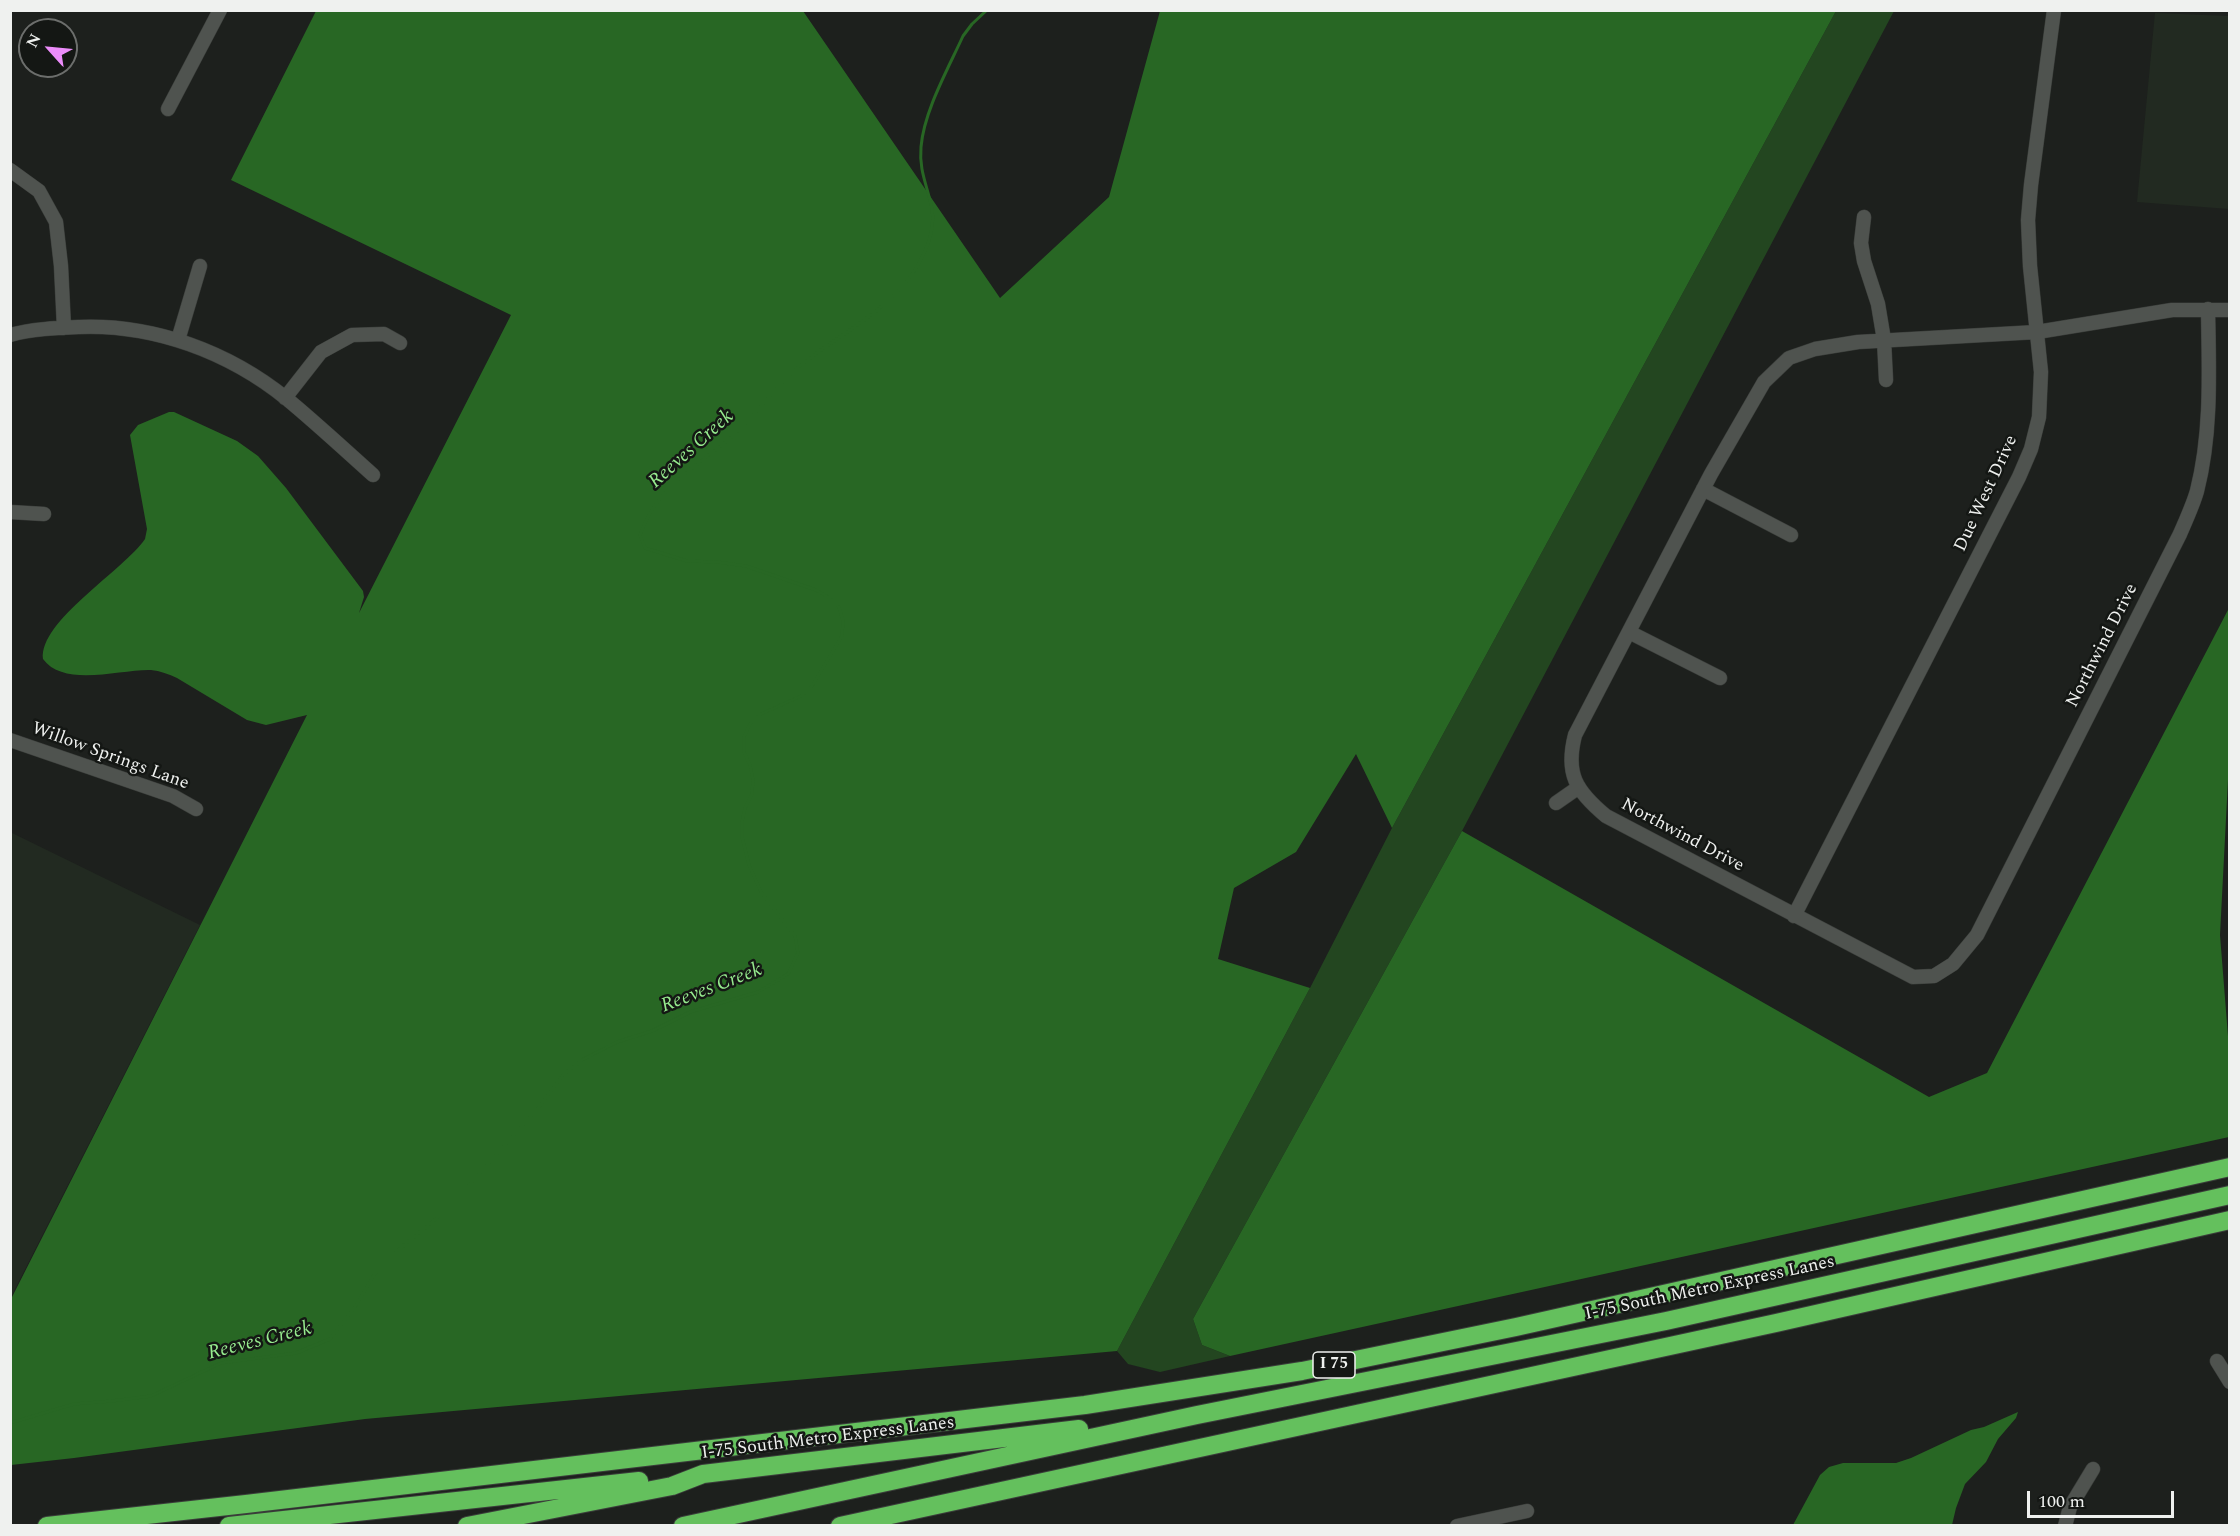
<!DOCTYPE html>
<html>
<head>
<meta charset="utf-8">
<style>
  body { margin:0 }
  #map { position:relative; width:2240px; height:1536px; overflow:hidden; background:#1d201d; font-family:Spectral,serif }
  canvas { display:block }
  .frame { position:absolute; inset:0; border:12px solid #eff1ef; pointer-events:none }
  .north { position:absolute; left:18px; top:18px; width:60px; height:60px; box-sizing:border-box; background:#141714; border:2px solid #6c6e6c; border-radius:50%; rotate:297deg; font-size:16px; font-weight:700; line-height:24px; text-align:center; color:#eff1ef }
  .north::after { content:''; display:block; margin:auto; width:21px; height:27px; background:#ec8cfa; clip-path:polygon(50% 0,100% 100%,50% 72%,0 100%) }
  .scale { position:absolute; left:2027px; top:1491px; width:147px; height:27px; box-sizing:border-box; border:3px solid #eff1ef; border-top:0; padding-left:8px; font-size:18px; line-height:21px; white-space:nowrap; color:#eff1ef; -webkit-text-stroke:4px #141714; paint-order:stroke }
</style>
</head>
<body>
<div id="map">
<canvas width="2240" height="1536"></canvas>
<div class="frame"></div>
<div class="north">N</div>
<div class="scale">100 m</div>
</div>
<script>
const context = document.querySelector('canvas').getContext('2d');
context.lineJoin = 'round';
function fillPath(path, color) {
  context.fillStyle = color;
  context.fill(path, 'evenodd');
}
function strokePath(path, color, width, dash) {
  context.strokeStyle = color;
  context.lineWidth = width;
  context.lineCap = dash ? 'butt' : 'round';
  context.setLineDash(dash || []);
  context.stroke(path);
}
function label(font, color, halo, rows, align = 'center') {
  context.font = font + ' Spectral,serif';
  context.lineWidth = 5;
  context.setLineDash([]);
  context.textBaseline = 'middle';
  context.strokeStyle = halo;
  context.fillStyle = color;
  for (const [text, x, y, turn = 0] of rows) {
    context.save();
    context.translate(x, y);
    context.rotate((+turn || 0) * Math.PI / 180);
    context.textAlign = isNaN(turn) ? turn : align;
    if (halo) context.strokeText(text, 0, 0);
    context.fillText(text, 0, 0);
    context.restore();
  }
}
const built = new Path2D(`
  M2155 13 2229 16V209L2137 202Z
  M10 832 200 925 11 1297H10Z`);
const green = new Path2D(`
  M1836 11H1894L1462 831 1193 1319 1202 1345 1230 1356 1160 1372 1128 1364 1117 1351 1310 988 1392 828Z`);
const forest = new Path2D(`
  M316 11H803L1000 298 1109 197 1160 11H1836L1392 828 1356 754 1296 852 1234 888 1218 959 1310 988 1117 1351 365 1419 74 1458 11 1465V1299L307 715 266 725 247 720 177 678C169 674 160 671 151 670 121 669 64 688 43 659 39 621 124 570 145 539L147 529 130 435 138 425 169 412H174L237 441 258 456 286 488 363 591 364 597 359 613 511 315 231 180Z
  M2229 608V760L2220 935 2229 1049V1137L1230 1356 1202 1345 1193 1319 1462 831 1929 1097 1987 1073Z
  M2018 1412 2016 1418 1998 1439 1986 1462 1965 1484 1956 1508 1952 1525H1793L1820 1475 1829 1467 1843 1463H1896L1911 1458 1971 1430 1984 1427Z`);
const stream = new Path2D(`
  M10 1423 74 1404 112 1401 151 1396 221 1363 296 1353 330 1339 355 1307 374 1275 398 1250 436 1219 471 1183 539 1107 563 1075 582 1060 617 1042 652 1031 690 1012 758 992 788 974 798 953 795 936 761 892 749 865 742 837V822L745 808 752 794 753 780 750 765 744 752V737L750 724 761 714 801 696 812 686 842 636 843 621 839 607 828 597 816 590 746 566 717 562 687 561 645 548 640 535C658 483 700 466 738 431 760 410 777 384 801 365 839 334 884 314 913 273 926 253 937 228 931 204 926 183 919 169 921 147 924 111 948 69 963 36L972 24 987 10`);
const minor = new Path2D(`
  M168 109 220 10
  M10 170 39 191 56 222 61 266 64 328
  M1864 217 1861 243 1864 261 1878 304 1884 340 1886 380
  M2208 309C2209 370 2212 432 2197 491 2193 505 2186 520 2180 534L1977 935 1953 964 1934 976 1913 977 1606 816C1576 791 1565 774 1575 735L1711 474 1764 382 1789 358 1815 349 1858 342 2037 332 2172 310H2230
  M10 335C32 329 56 328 79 327 154 324 229 352 287 399 316 423 344 449 373 475
  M178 340 200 266
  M285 398 321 352 352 335 384 334 400 343
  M1703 489 1791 535
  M10 512 44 514
  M1629 632 1720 678
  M10 740 173 796 196 809
  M1556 803 1579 787
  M1794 916 2019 477 2031 449 2039 417 2041 372 2030 266 2028 220 2031 185 2054 10
  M2217 1361 2230 1382
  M1457 1526 1527 1511
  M2065 1526 2070 1507 2093 1469`);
const highway = new Path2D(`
  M47 1526 246 1504 1085 1405 1302 1371 1516 1327 2230 1167
  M229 1526 639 1481
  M467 1526 672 1486 703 1474 1079 1429
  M683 1526 1197 1415 1666 1321 2230 1195
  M840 1526 1776 1323 2230 1220`);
const shields = [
  [1334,1365,42]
];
const shieldNames = [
  ["I 75",1334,1365]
];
const streetNames = [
  ["Due West Drive",1987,494,-65],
  ["Northwind Drive",2103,646,-63],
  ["Willow Springs Lane",110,757,20],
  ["Northwind Drive",1682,836,28],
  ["I-75 South Metro Express Lanes",1710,1289,-12],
  ["I-75 South Metro Express Lanes",828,1439,-7]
];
const waterNames = [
  ["Reeves Creek",692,450,-42],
  ["Reeves Creek",712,989,-21],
  ["Reeves Creek",260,1342,-14]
];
fillPath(built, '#222a21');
fillPath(green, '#234620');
fillPath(forest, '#286724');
strokePath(stream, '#286724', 3);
strokePath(minor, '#3a3d3a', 15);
strokePath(highway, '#3a3d3a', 20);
strokePath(minor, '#4f534f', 14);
strokePath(highway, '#64c05d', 18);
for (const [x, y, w] of shields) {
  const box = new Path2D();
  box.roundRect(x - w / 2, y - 13, w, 26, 4.5);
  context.fillStyle = '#141714';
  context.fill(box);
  strokePath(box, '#eff1ef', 1.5);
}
label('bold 16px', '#eff1ef', null, shieldNames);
label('18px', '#eff1ef', '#141714', streetNames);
label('italic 20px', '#96ea8e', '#141714', waterNames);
</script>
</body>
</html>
